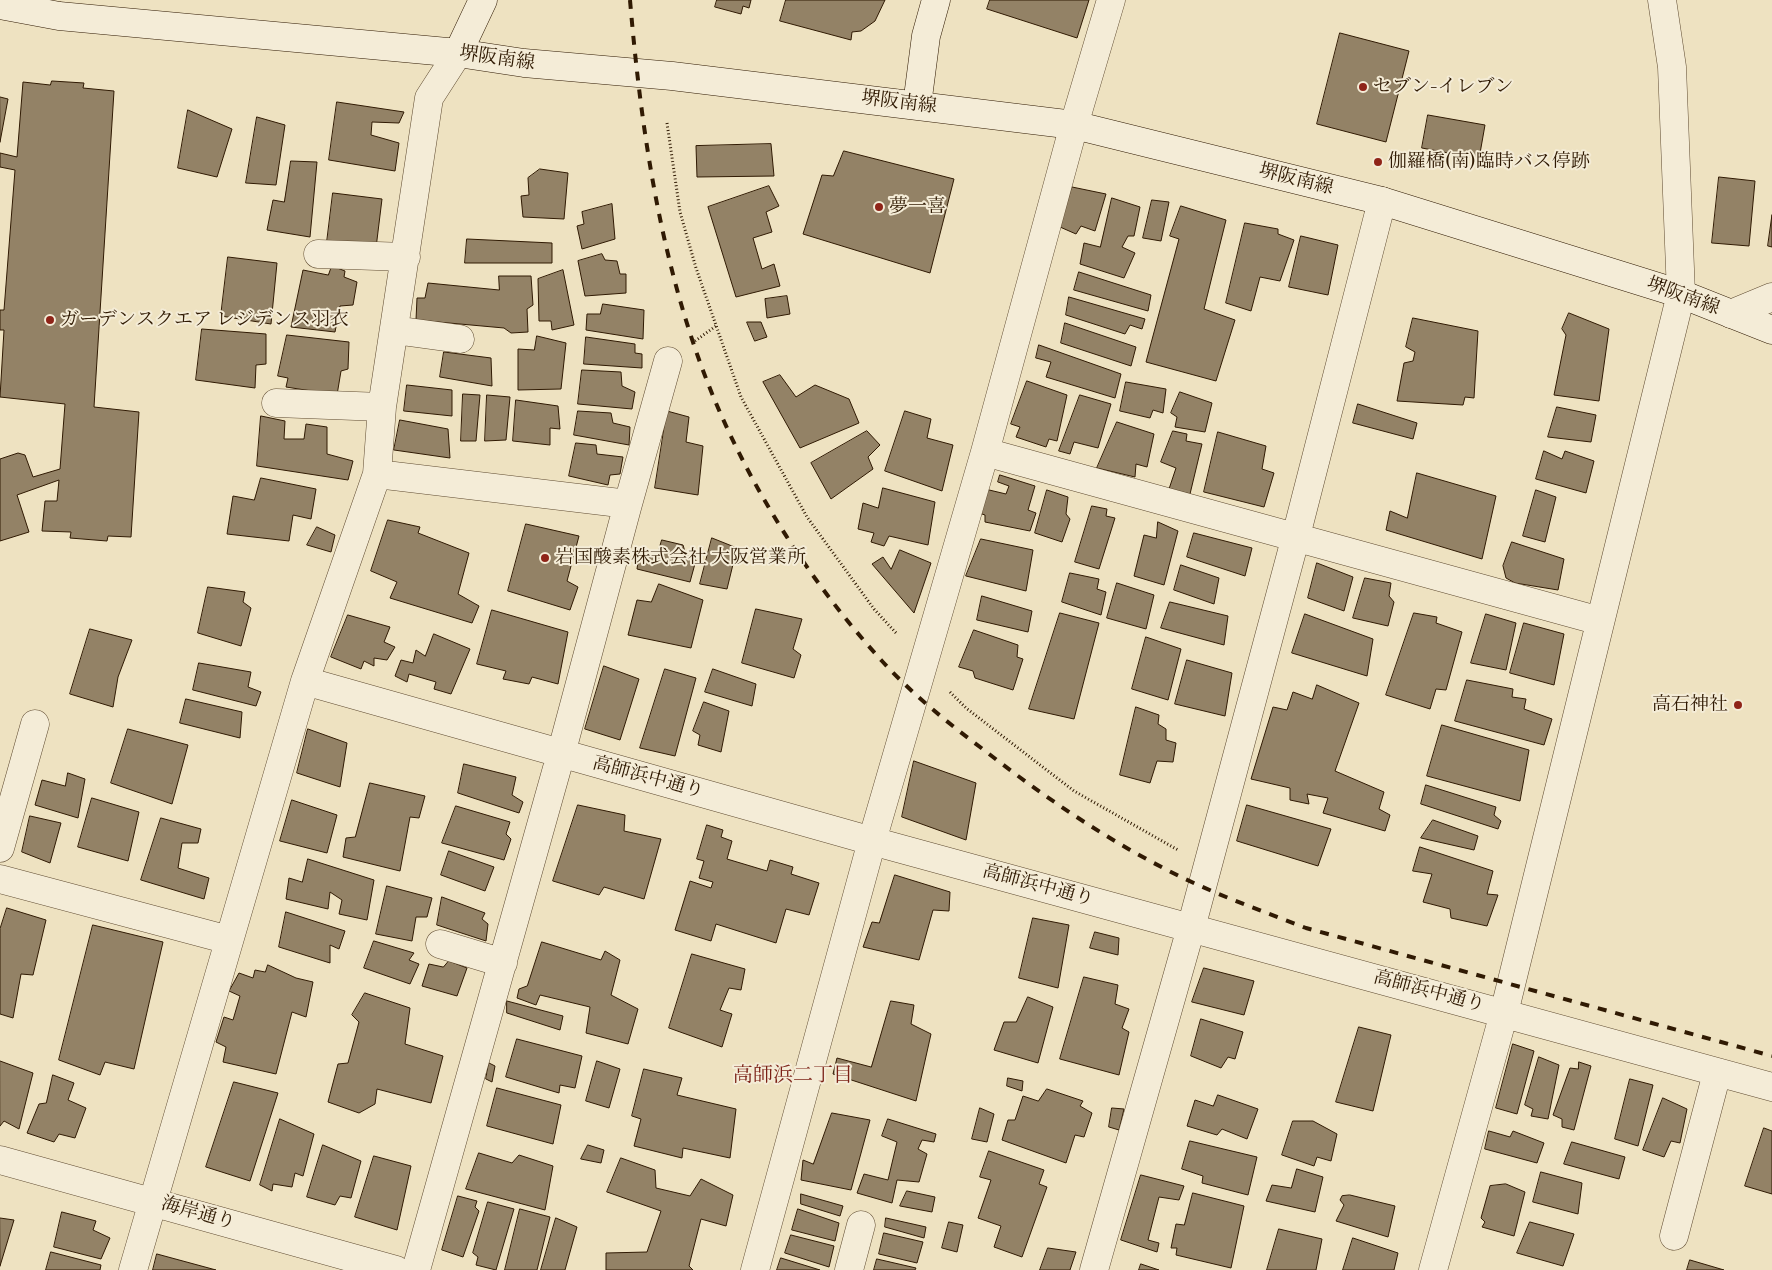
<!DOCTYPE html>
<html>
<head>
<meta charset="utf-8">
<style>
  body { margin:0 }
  canvas { display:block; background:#eee2c1 }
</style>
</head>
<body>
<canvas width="1772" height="1270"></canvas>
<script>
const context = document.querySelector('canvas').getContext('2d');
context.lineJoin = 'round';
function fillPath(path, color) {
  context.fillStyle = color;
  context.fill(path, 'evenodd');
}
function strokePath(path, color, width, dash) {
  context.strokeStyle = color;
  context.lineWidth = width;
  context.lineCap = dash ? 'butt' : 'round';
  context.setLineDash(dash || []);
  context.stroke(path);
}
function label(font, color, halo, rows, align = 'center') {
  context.font = font + ' "Libre Bodoni","Noto Serif JP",serif';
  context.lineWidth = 4;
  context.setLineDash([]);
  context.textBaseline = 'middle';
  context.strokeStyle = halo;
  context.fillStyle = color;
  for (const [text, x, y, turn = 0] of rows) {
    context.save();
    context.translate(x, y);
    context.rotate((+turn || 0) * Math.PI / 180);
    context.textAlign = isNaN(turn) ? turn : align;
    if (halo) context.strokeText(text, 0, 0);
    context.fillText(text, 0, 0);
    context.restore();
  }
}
const building = new Path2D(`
  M717 0H751L749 8 743 6 741 14 715 7Z
  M786 0H885L875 21 861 31 852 32 851 40 780 21Z
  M990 0H1089L1077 38 987 9Z
  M1340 33 1409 51 1386 142 1317 124Z
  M52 81 84 83 83 88 114 91 94 407 139 412 131 537 108 536 107 541 70 538 71 532 42 531 45 501H57L59 480 17 495 29 532 0 541V459L18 453 25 455 33 477 60 469 65 404 0 397 4 330H0V310H4L15 170 0 167V153L17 157 23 82 50 85Z
  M0 97 8 99 0 142Z
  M337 102 404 112 399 123 372 122 371 135 399 143 395 171 329 160Z
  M188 110 232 129 217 177 178 168Z
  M1428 115 1485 125 1479 159 1422 148Z
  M257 117 285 125 276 185 246 183Z
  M771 144 774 176 697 177 696 146Z
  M844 151 954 179 930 273 803 234 822 175 833 176Z
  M291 161 317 162 310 237 267 230 273 200 284 202Z
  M540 169 568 173 564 219 523 217 521 196 529 195 528 178Z
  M1719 177 1755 181 1749 246 1712 243Z
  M769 186 779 206 766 212 772 232 753 238 762 269 774 264 780 286 736 297 708 207Z
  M1072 187 1106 194 1095 231 1081 226 1076 234 1060 227Z
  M333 193 382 199 376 248 327 242Z
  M1112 198 1140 207 1134 236H1128L1122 247 1135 253 1124 278 1080 264 1084 243 1100 247Z
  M1152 200 1169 202 1161 241 1143 238Z
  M612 204 615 239 582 249 577 226 584 224 582 212Z
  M1181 206 1226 220 1204 309 1235 320 1216 381 1146 362 1179 239 1170 236Z
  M1772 215V247L1768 246Z
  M1245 223 1278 229V234L1294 240 1280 281 1260 277 1251 311 1226 303Z
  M1301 236 1338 245 1328 295 1289 287Z
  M467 239 552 243V263H465Z
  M602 254 605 260 617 261 620 274H626V293L585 296 578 261Z
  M228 257 277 263 271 324 221 316Z
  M332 266 345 271 344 277 357 282 353 305 340 306 335 332 291 327 303 270 328 275Z
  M563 270 574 325 552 330 551 321H539L538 279Z
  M1079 272 1151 295 1148 311 1074 290Z
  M499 276H531L533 305 527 309 528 332 511 333 504 328 416 320 417 298H425L428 283 499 290Z
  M787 296 790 314 767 318 765 299Z
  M1069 297 1145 319 1142 329 1130 325 1125 334 1066 315Z
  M603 304 644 310 643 339 586 330 587 314H600Z
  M1569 313 1609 329 1599 401 1554 395 1566 335 1562 329Z
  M1413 318 1478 331 1474 398 1465 397 1463 405 1397 401 1404 363 1413 361 1415 352 1406 347Z
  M747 322H761L767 337 755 341Z
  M1065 323 1136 347 1131 366 1061 343Z
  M202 329 266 334V364L256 365 255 388 196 380Z
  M287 335 349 342 348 369 341 371 337 395 286 387 288 378 278 376Z
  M537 336 566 343 561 389 518 390V349L534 350Z
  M586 337 635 344V353L642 354V368L584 364Z
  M1039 345 1121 374 1115 398 1046 377 1051 362 1036 358Z
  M444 352 491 358 492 386 440 377Z
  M582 370 621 372 622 386 635 392 632 409 578 404Z
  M780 375 796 397 815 385 849 399 859 423 800 448 763 382Z
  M1027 381 1067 395 1057 441 1049 439 1046 447 1016 437 1020 427 1011 424Z
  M1126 382 1166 389 1163 413 1153 410 1150 418 1120 411Z
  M407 385 452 390V416L404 411Z
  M1180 392 1212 403 1205 432 1175 427 1177 417 1171 413Z
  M463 394 480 395 476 441H461Z
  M487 395 510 397 506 440 485 441Z
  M1080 395 1111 404 1098 448 1074 442 1070 454 1059 451Z
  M516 400 558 406 560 429 550 428V445L513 441Z
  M1358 404 1417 423 1413 439 1353 423Z
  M1557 407 1596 415 1591 442 1548 437Z
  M578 411 611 413 613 423 630 427 629 445 574 435Z
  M667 411 689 417 686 442 703 446 698 495 655 488Z
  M905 411 931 419 927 438 953 445 942 491 885 471Z
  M261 416 285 421 284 439H304L306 424 327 427V454L353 461 348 480 257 466Z
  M400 420 448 429 450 458 394 450Z
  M1117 422 1154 434 1147 467 1136 464 1135 477 1097 468Z
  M867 431 880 445 868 457 873 469 831 499 811 463Z
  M1173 431 1187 434 1186 441 1202 444 1190 494 1169 489 1176 468 1161 462Z
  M1218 432 1266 446 1262 469 1274 473 1264 507 1204 492Z
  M576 443 596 445 597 454 623 457 620 474 610 475 608 485 569 476Z
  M1544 451 1562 459 1565 451 1594 461 1586 493 1536 479Z
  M1417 473 1496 496 1482 559 1386 530 1390 511 1407 518Z
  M1000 475 1035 486 1028 510 1036 513 1030 531 985 522V515L979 513 985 489 1006 494 1009 486 998 482Z
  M261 478 316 489 311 519 293 515 289 541 227 534 233 496 254 500Z
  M883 488 935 502 928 545 889 536 884 546 871 542 874 533 858 529 863 503 878 508Z
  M1047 490 1068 497 1066 514 1070 519 1062 542 1035 533Z
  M1536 490 1556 497 1545 542 1523 536Z
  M1092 506 1107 509 1106 516 1115 518 1099 569 1075 562Z
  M388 520 420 527 418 533 469 553 458 594 479 606 472 623 390 598 397 582 371 571Z
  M1158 522 1178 531 1164 585 1134 576 1144 535 1156 538Z
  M526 524 579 536 567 581 578 587 570 610 508 591Z
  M317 527 335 535 331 552 307 545Z
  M1194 533 1252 548 1245 576 1187 557Z
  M712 538 737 548 727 589 700 584Z
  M981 539 1033 550 1026 591 966 576Z
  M662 540 683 545 686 555 696 560 690 582 637 569 639 555 656 558Z
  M1512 542 1564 559 1558 590 1515 583 1506 578 1503 566Z
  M900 550 931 563 914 613 872 564 883 557 891 569Z
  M1317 563 1353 577 1344 611 1308 598Z
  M1181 565 1219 578 1214 604 1174 590Z
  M1070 573 1099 579 1097 589 1106 592 1101 615 1062 602Z
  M1365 578 1391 583 1389 596 1394 602 1388 626 1353 618Z
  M1117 583 1154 595 1146 629 1107 618Z
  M659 584 703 600 691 648 628 635 637 600 651 602Z
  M208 587 245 592 243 602 251 608 241 646 198 633Z
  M982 596 1032 611 1028 632 977 620Z
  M1170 602 1228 616 1224 645 1161 628Z
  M756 609 802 619 793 649 801 655 794 678 742 663Z
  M492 610 568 632 558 684 532 677 529 684 503 679 506 671 477 664Z
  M1060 613 1099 623 1074 719 1029 709Z
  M1414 613 1437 617 1436 623 1462 632 1446 690 1436 689 1430 709 1386 695Z
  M1305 614 1373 639 1367 676 1292 653Z
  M1486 614 1516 623 1506 670 1471 663Z
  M348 615 390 627 384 642 395 647 387 660 374 658V666L364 661 361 669 331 657Z
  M1524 623 1564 634 1554 685 1510 673Z
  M90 629 132 640 118 677 113 707 70 694Z
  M974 630 1018 645 1017 657 1023 659 1013 690 975 678 973 671 959 667Z
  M434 634 470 649 451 694 434 689 436 682 409 674 407 682 395 676 401 660 413 663 416 650 425 656Z
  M1146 637 1181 649 1168 700 1132 689Z
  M1187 660 1232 673 1225 716 1175 704Z
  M199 663 251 672 248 687 261 692 256 706 193 690Z
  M604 666 639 679 620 740 585 729Z
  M665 669 696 678 675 756 640 748Z
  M713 669 756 684 752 706 705 692Z
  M1467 680 1513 689 1512 697 1526 699 1524 709 1552 719 1544 745 1455 721Z
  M1317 685 1359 703 1335 771 1384 792 1379 809 1390 815 1385 831 1323 813 1328 798 1307 794 1309 804 1290 800V788L1251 779 1273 707 1287 710 1293 692 1312 699Z
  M186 699 242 712 240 738 180 723Z
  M704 702 729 711 721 752 698 745 700 735 693 731Z
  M1136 707 1159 715 1158 724 1166 729V740L1176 743 1173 762 1157 761 1150 783 1120 775Z
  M1442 725 1529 750 1520 801 1427 776Z
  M128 729 188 745 172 804 111 783Z
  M308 729 347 743 340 787 297 773Z
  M914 761 976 783 966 840 902 817Z
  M464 764 516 777 512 795 523 802 519 813 458 793Z
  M68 773 85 779 78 818 35 805 42 780 65 786Z
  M370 783 425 796 419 818 410 817 400 871 343 857 346 838 355 837Z
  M1426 785 1496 807 1494 815 1501 821 1498 829 1421 804Z
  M92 798 139 812 128 861 78 847Z
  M292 800 337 815 327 853 280 841Z
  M578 805 625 815 624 831 661 839 644 899 604 887 599 895 553 881Z
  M1247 805 1331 829 1318 866 1237 841Z
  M456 806 510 822 506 834 511 839 504 860 442 843Z
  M30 816 61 823 50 863 22 852Z
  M161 818 201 829 198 843H182L178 868 209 878 204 899 141 880Z
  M1433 820 1478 836 1474 850 1421 838Z
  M707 825 723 830 721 837 732 841 727 859 767 871 770 860 793 867 791 874 819 883 809 915 786 909 776 943 716 924 711 941 675 930 690 881 711 888 713 882 699 878 704 861 697 859Z
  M1420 847 1493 871 1487 894 1498 895 1487 926 1451 918 1450 909 1423 902 1432 874 1413 871Z
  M449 851 494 867 485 891 441 875Z
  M308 859 374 880 367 920 339 914 342 900 330 892 328 909 286 899 289 878 302 882Z
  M895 875 950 892 949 911 933 910 919 960 863 947 872 922 879 923Z
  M387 886 432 898 427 917H416L412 941 376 934Z
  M442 897 485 913 482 919 488 924 486 941 437 925Z
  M7 908 46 920 33 975 21 974 13 1018 0 1014V929Z
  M286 912 345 931 339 949 330 945V963L279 947Z
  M1033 918 1069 925 1058 988 1019 978Z
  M93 925 163 942 134 1069 105 1062 100 1075 59 1060Z
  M1095 932 1119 938 1118 955 1090 948Z
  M374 941 414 953 409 960 419 964 410 984 364 968Z
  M542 942 601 960 605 951 620 960 611 995 638 1009 628 1044 586 1033 590 1007 540 995 536 1005 517 998 519 989 527 986Z
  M692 954 745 969 741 990 729 988 720 1010 732 1014 722 1047 669 1028Z
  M449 961 467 968 457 996 422 986 429 964 443 967Z
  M268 965 296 978 313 982 306 1017 292 1012 276 1074 223 1062 226 1047 216 1042 224 1017 233 1020 240 996 229 991 239 973 253 978 255 970 265 972Z
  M1204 968 1254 981 1244 1015 1192 1002Z
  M1084 977 1118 985 1115 1004 1129 1009 1122 1028 1129 1032 1119 1075 1060 1059Z
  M365 993 410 1008 405 1044 443 1056 431 1103 377 1089 375 1104 359 1113 328 1102 338 1064 348 1063 359 1022 352 1015Z
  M1028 997 1053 1007 1038 1063 994 1050 1004 1022H1016Z
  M507 1001 563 1016 560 1030 507 1013Z
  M891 1001 914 1005 911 1024 931 1034 916 1101 833 1074 837 1058 871 1067Z
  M1201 1019 1243 1032 1235 1059 1228 1057 1221 1068 1191 1056Z
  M1359 1027 1391 1035 1373 1111 1336 1102Z
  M517 1039 582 1056 575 1088 560 1085 559 1093 506 1077Z
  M1513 1044 1534 1051 1517 1114 1496 1108Z
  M1539 1057 1559 1065 1548 1119 1531 1116 1533 1109 1525 1105Z
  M0 1061 33 1073 19 1129 4 1121 0 1126Z
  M597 1061 620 1069 609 1108 586 1101Z
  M1579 1062 1591 1066 1574 1130 1562 1127V1119L1553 1115 1570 1068 1578 1069Z
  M489 1063 495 1066 492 1082 486 1079Z
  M644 1069 682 1078 677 1095 736 1109 730 1158 683 1148 682 1158 634 1146 641 1119 632 1116Z
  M53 1075 74 1083 68 1100 86 1108 75 1138 59 1134 54 1142 27 1133 39 1104 46 1103Z
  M1008 1078 1023 1081 1022 1091 1007 1086Z
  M1630 1079 1653 1085 1638 1146 1615 1139Z
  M234 1082 278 1093 250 1181 206 1167Z
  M497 1088 561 1105 553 1144 487 1126Z
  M1047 1089 1083 1101 1080 1106 1092 1113 1084 1137 1075 1135 1066 1163 1002 1140 1008 1120H1015L1023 1096 1038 1101Z
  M1218 1095 1258 1109 1247 1139 1222 1129 1217 1135 1187 1126 1195 1100 1213 1106Z
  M1663 1098 1687 1109 1680 1143 1671 1141 1664 1157 1643 1150Z
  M980 1108 994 1114 987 1142 972 1139Z
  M1112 1108 1124 1109 1119 1130 1109 1127Z
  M832 1113 870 1120 851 1190 801 1180 803 1160 813 1164Z
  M280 1119 314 1134 303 1176 295 1173 292 1187 273 1184 272 1191 260 1185Z
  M888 1119 936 1134 934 1142 922 1140 918 1149 927 1154 919 1182 897 1180 892 1203 857 1193 864 1174 888 1180 897 1142 882 1136Z
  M1293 1121H1313L1337 1134 1331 1161 1317 1157 1314 1166 1282 1155Z
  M1764 1128 1772 1131V1194L1745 1186Z
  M1489 1131 1510 1137 1513 1131 1544 1143 1537 1163 1485 1149Z
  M1190 1141 1257 1157 1248 1195 1202 1183 1203 1176 1182 1169Z
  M1572 1142 1625 1157 1619 1179 1564 1164Z
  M323 1145 361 1161 351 1198 340 1196 335 1205 307 1197Z
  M588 1145 604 1150 601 1163 581 1159Z
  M989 1151 1044 1170 1039 1184 1047 1187 1022 1257 994 1247 1001 1226 978 1218 991 1180 980 1177Z
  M479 1153 512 1163 519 1155 553 1166 545 1210 466 1189Z
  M374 1156 411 1166 397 1230 355 1217Z
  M621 1158 655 1170 656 1188 690 1196 701 1179 733 1195 726 1226 701 1219 689 1266 693 1270H606V1253L647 1252 661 1211 607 1192Z
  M1297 1169 1323 1177 1315 1212 1266 1201 1272 1185 1291 1188Z
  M1541 1172 1582 1183 1578 1214 1533 1202Z
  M1141 1175 1184 1186 1179 1200 1159 1197 1148 1240 1159 1243 1157 1252 1121 1240Z
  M1506 1184 1525 1192 1514 1236 1482 1227 1485 1222 1481 1218 1490 1186Z
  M907 1191 935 1197 932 1212 900 1206Z
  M1193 1193 1244 1206 1231 1268 1176 1255 1177 1248H1171L1176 1224 1184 1225Z
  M801 1194 843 1206 840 1216 801 1204Z
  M1350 1195 1395 1206 1388 1237 1336 1221 1344 1205 1340 1200 1342 1196Z
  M458 1196 477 1201 475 1207 479 1211 463 1257 442 1250Z
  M488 1202 514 1209 496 1270 476 1265 478 1257 473 1253Z
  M520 1209 550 1217 537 1270H505Z
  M798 1209 839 1223 835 1241 792 1230Z
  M62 1212 96 1221 93 1230 110 1238 101 1259 54 1247Z
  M0 1218 14 1220 0 1266Z
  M556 1218 577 1227 565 1270H541Z
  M886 1218 926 1227 924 1238 885 1227Z
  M949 1222 963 1225 957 1252 942 1248Z
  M1530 1222 1574 1234 1563 1266 1517 1253Z
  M1279 1229 1322 1239 1316 1270H1267Z
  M884 1233 923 1242 917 1263 879 1254Z
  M791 1235 834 1246 829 1267 785 1253Z
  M1353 1238 1398 1253 1394 1270H1343Z
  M1048 1248 1076 1252 1070 1270H1040Z
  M51 1252 101 1265 100 1270H46Z
  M157 1254 216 1270H153Z
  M781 1258 820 1270H777Z
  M877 1259 916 1268 915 1270H874Z
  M1690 1260 1724 1270H1687Z
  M1141 1264 1159 1270H1139Z`);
const path = new Path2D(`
  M667 123 680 212 696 268 741 397 807 517 874 609 897 634
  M695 341 716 326
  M950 692 966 708 1074 791 1178 850`);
const street = new Path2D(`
  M318 254 406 257
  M1731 314 1772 297
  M394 330 460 339
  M276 403 382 407
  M985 452 1600 621
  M377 474 628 504 561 754 416 1270
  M628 504 668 361
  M305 681 872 841 1772 1087
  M0 848 35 724
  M0 879 229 940
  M440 944 503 963
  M0 1160 396 1270
  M1674 1236 1717 1073
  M133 1270 305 681 377 474 382 407 429 98 458 53
  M755 1270 872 841 985 452 1074 125 1111 0
  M849 1270 861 1225
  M1094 1270 1191 928 1296 536 1382 201
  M1433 1270 1504 1013 1681 294 1672 67 1662 0`);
const secondary = new Path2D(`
  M0 5 59 16 458 53 524 63 672 76 1074 125 1382 201 1681 294 1772 330
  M458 53 483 0
  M917 105 926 36 936 0`);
const rail = new Path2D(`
  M630 0C640 118 657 238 696 351 735 464 801 572 882 661 912 694 948 723 984 750 1044 797 1107 840 1175 874 1217 895 1262 911 1306 928L1772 1056`);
const markers = [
  [1363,87,5,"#8f2418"],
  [1378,162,5,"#8f2418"],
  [879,207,5,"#8f2418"],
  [50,320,5,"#8f2418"],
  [545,558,5,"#8f2418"],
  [1738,705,5,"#8f2418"]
];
const streetNames = [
  ["堺阪南線",497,59,8],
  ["堺阪南線",899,103,7],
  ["堺阪南線",1296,180,14],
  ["堺阪南線",1683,297,20],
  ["高師浜中通り",648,778,15],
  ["高師浜中通り",1038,886,15],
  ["高師浜中通り",1429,992,15],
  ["海岸通り",198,1214,16]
];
const poiNames = [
  ["セブン-イレブン",1373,87],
  ["伽羅橋(南)臨時バス停跡",1388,162],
  ["夢一喜",889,207],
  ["ガーデンスクエア レジデンス羽衣",60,320],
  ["岩国酸素株式会社 大阪営業所",555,558],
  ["高石神社",1728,705,"right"]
];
const neighbourhoodNames = [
  ["高師浜二丁目",793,1076]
];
fillPath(building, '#938266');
strokePath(building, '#301a03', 1);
strokePath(street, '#604c32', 29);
strokePath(secondary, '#301a03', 29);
strokePath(path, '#301a03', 3, [1, 2.5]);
strokePath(street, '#f4ecd7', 28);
strokePath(secondary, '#f4ecd7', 28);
strokePath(rail, '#301a03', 4, [9, 9]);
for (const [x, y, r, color] of markers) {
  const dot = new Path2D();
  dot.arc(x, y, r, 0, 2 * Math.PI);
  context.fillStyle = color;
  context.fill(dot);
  strokePath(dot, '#f4ecd7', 2);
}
label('19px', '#301a03', '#f4ecd7', streetNames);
label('19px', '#301a03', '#f4ecd7', poiNames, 'left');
label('20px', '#7a1f14', '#f4ecd7', neighbourhoodNames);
</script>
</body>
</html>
